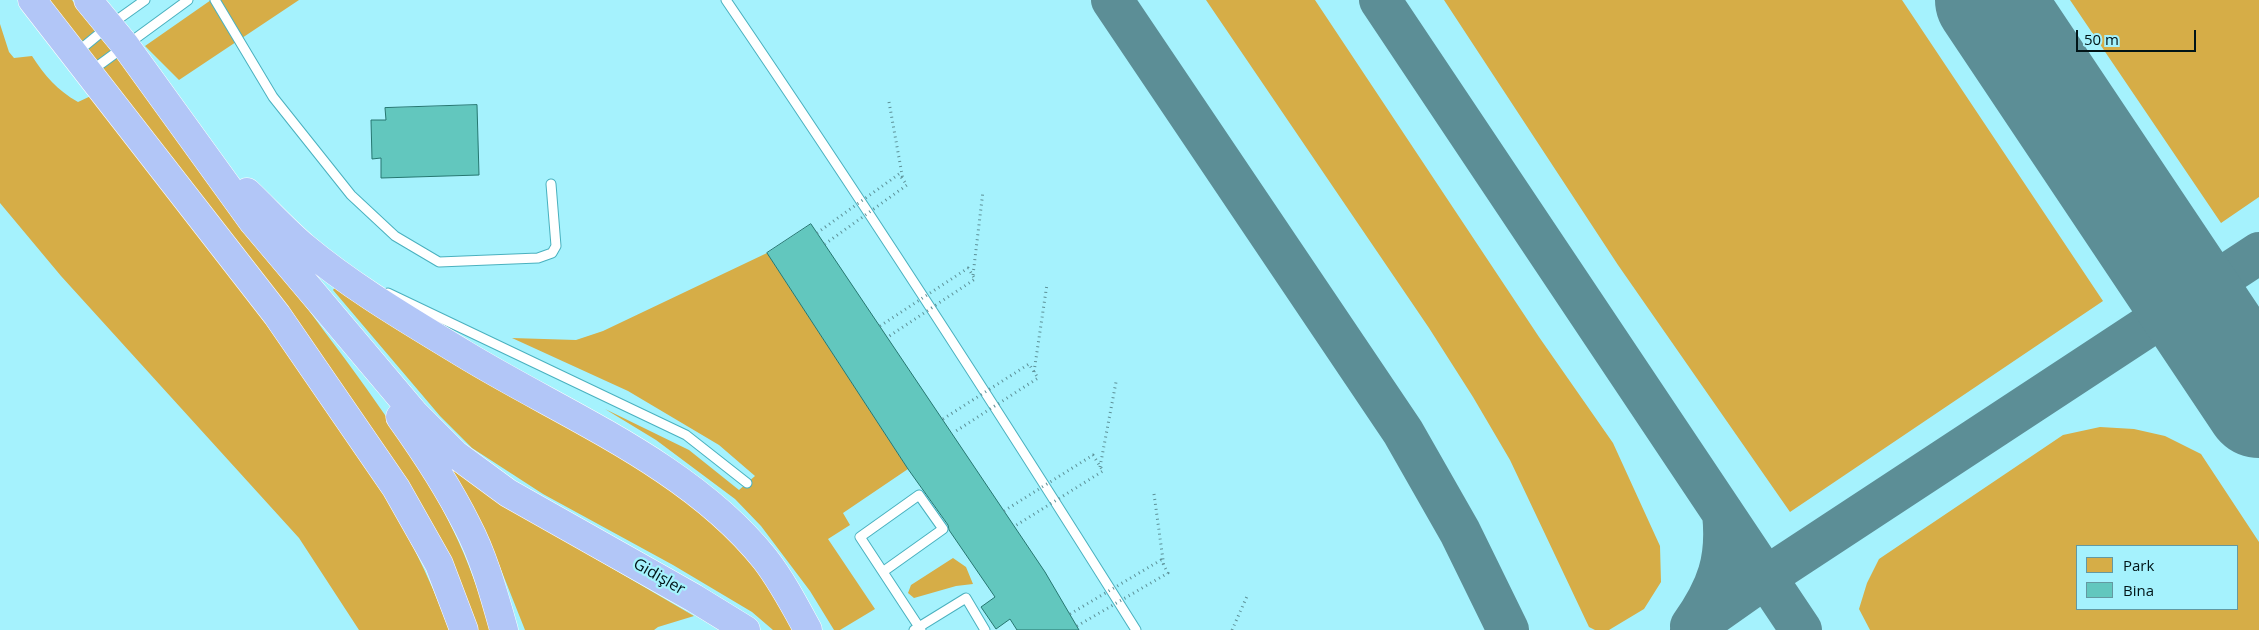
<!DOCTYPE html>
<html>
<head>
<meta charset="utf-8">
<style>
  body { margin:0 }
  #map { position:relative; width:2259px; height:630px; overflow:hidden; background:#a5f2fd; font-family:"Open Sans",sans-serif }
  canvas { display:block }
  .legend { position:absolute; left:2076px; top:545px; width:162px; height:65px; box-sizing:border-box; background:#a5f2fd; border:1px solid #6399a1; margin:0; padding:6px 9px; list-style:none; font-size:15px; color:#011417 }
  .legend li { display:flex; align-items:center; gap:10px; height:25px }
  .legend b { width:25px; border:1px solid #6399a1 }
  .scale { position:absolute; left:2076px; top:30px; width:120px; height:22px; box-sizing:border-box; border:2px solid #011417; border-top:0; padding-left:6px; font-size:15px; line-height:18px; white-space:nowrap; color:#011417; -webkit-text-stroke:4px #a5f2fd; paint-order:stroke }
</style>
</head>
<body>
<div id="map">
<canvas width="2259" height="630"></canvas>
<ul class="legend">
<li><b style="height:14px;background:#d6ad47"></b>Park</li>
<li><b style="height:14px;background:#62c7be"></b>Bina</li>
</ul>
<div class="scale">50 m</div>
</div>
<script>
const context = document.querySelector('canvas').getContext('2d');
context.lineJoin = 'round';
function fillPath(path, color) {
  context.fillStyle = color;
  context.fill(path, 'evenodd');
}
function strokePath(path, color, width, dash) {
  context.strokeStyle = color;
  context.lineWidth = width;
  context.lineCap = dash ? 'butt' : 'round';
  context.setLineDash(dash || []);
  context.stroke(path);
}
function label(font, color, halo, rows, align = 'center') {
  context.font = font + ' "Open Sans",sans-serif';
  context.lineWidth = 4.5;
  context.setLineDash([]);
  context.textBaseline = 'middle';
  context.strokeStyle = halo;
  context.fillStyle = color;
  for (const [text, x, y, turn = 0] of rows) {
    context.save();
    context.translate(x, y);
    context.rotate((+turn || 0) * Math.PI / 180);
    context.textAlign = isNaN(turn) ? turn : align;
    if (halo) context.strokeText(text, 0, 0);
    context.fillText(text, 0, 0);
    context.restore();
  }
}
const green = new Path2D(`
  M49 0H72C148 92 220 188 290 285 348 364 411 442 453 530 469 562 480 597 492 630H473L470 619Z
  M211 0H299L179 80 145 46Z
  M1206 0H1315L1539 337 1613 443 1660 546 1661 582 1644 609 1609 630H1595L1589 627 1510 460 1473 397 1429 328Z
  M1444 0H1902L2103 301 1790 512 1618 265Z
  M2070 0H2259V197L2221 223Z
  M0 24 9 52 14 58 32 56C45 76 57 90 78 102L93 95C154 174 214 253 273 333 342 427 410 519 449 630H359L299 538 61 276 0 203Z
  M767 253 908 469 843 513 850 525 828 539 875 609 840 630H834L810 591 761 526 735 499 656 440 605 409 689 450 739 490 755 476 719 445 628 391 512 338 576 340 603 331Z
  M336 286 606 442 711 516 759 570 796 630H773L752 612 673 565 543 494 472 448 440 416 333 290Z
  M2100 427 2134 429 2165 436 2201 454 2259 542V630H1870L1859 609 1867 583 1879 559 2063 435ZM2078 546H2238V609H2078Z
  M431 442 555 535 694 616 658 627 654 630H525L494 552 457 481Z
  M953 558 966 567 973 584 956 586 914 598 908 593 911 585Z`);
const taxiway = new Path2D(`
  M1112 0 1403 432 1460 532 1508 630
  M1380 0 1801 630
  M1691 626C1718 588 1728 559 1723 513
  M1691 630 1766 577 2259 253`);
const runway = new Path2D(`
  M1989 0 2259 404`);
const building = new Path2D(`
  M477 105 479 175 381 178V158L372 159 371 120H386L385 108Z
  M811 224 1045 572 1079 630H1017L1010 619 996 629 981 607 995 597 949 530 948 525 908 469 767 253Z`);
const path = new Path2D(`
  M889 102 903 180
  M973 275 983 191
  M1034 372 1047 284
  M1100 467 1116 382
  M1154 494 1164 567
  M1232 630 1248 594`);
const lane = new Path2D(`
  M215 0 273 97 351 195 395 236 439 262 538 258 552 253 556 246 551 184
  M726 0C867 207 1003 418 1136 630
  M76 53 110 25 145 0
  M91 71 188 0
  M388 293 686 435 747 483
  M884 571 943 529 919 495 860 537 921 630
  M914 630 966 598 985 630`);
const highway = new Path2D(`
  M32 0 277 315 396 488 439 564 464 630
  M88 0 125 45 253 222 415 414 455 454 508 493 694 598 746 630
  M247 192C266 210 284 230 304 247 353 288 410 321 464 354 564 415 690 465 765 559 782 581 795 606 808 630
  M400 417C425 452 448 487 467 525 484 557 494 595 504 630`);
const pathBridge = new Path2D(`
  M817 233 899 174 907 185 825 244
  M880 326 968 268 975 279 888 337
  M943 419 1029 364 1038 378 953 433
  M1004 511 1093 455 1103 471 1015 526
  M1070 614 1161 560 1168 573 1077 626`);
const streetNames = [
  ["Gidişler",659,577,30]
];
fillPath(green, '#d6ad47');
strokePath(taxiway, '#5c8e96', 42);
strokePath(runway, '#5c8e96', 108);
fillPath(building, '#62c7be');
strokePath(building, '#267670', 1);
strokePath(lane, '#4ab1bf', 11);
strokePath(highway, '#fff', 29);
strokePath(path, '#5d9198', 3, [1, 4]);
strokePath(lane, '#fff', 9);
strokePath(highway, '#b2c6f7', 28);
strokePath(pathBridge, '#5d9198', 3, [1, 4]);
label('16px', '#011417', '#a5f2fd', streetNames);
</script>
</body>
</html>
